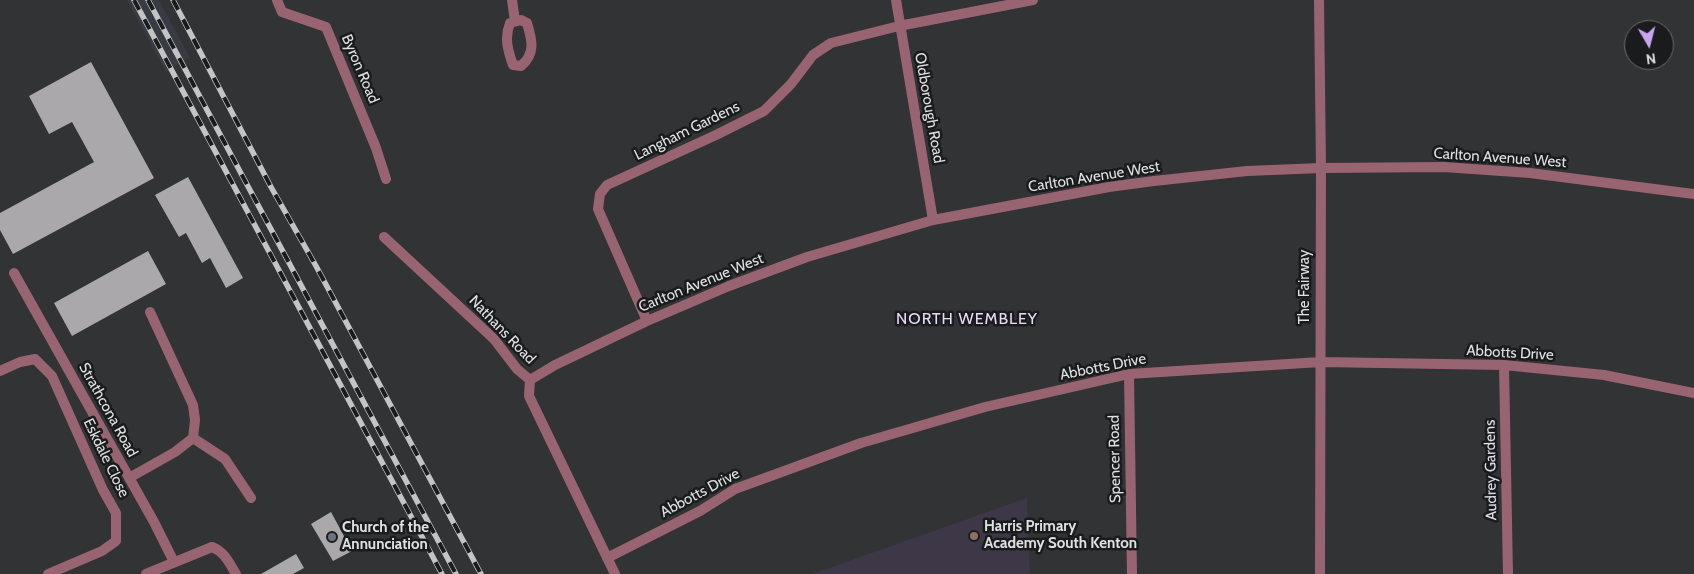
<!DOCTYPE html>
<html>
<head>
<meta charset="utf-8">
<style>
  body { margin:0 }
  #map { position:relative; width:1694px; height:574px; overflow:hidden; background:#323335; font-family:Cabin,sans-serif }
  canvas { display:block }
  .north { position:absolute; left:1624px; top:20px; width:50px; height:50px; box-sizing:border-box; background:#1a1b1c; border:1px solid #696a6b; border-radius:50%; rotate:172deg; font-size:14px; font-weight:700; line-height:20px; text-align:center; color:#dfe0e1 }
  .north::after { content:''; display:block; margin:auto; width:18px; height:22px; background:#c6a6f0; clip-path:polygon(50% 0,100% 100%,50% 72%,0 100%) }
</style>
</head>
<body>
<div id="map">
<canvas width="1694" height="574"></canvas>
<div class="north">N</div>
</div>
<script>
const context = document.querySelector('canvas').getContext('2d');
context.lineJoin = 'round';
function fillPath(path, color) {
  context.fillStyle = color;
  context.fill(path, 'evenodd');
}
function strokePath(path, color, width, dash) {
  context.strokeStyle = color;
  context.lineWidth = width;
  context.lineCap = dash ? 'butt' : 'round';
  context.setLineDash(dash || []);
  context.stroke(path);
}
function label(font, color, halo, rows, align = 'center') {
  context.font = font + ' Cabin,sans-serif';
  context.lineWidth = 5;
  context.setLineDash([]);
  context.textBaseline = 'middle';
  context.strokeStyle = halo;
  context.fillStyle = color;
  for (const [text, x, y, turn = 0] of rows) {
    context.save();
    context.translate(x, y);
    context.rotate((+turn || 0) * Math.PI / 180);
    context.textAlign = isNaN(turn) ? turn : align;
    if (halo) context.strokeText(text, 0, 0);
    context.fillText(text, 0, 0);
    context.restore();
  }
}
const built = new Path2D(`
  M127 0H159L190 58 166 72Z`);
const education = new Path2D(`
  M1027 498 1030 574H812Z`);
const building = new Path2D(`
  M91 62 154 178 13 254 0 230V213L94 162 72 122 49 134 29 96Z
  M188 177 243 278 226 288 210 258 202 263 186 233 179 237 155 195Z
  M148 251 166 284 72 336 54 303Z
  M331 512 352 551 333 561 311 524Z
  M296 554 304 568 293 574H261Z`);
const minor = new Path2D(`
  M277 0 282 12 326 27 376 148 386 179
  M512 0 515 21
  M896 0 933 220
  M1319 0 1321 168 1320 574
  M521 20 527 23C532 40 536 53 521 66L513 65C508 51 504 38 510 23Z
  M384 237 494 339 517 369 530 380 529 396 615 574
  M14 273 154 522 174 562
  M647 321 598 209 600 194 607 185 716 135 764 111 791 84 813 55 831 43 899 26 1033 0
  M1504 365 1508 574
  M0 371 20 362 35 359 52 376 103 490 116 513V541L102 551 48 574
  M1129 374 1132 574
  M530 380 555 365 647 321 729 286 807 257 933 220 1109 187 1154 181 1247 171 1321 168 1444 167 1530 173 1694 194
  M193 438 225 459 251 498
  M129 478 175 452 193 438 195 420 193 405 150 312
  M607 558 700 511 735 489 861 443 985 407 1129 374 1320 362 1504 365 1604 375 1694 393`);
const tertiary = new Path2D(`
  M146 574 212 547C225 552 229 563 236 574`);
const rail = new Path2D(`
  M134 0 442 574
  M148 0 456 574
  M173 0 271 187 316 266 481 574`);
const markers = [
  [974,536,5,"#8d6e63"],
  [332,537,5,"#6b7280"]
];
const streetNames = [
  ["Byron Road",360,69,67],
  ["Oldborough Road",929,108,80],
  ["Langham Gardens",687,131,-26],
  ["Carlton Avenue West",1500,158,4],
  ["Carlton Avenue West",1094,177,-9],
  ["Carlton Avenue West",701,283,-22],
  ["The Fairway",1305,287,-90],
  ["Nathans Road",502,330,46],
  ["Abbotts Drive",1510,353,3],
  ["Abbotts Drive",1103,367,-11],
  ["Strathcona Road",108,410,61],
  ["Eskdale Close",106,458,64],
  ["Spencer Road",1115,459,-91],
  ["Audrey Gardens",1491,470,-91],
  ["Abbotts Drive",700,493,-28]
];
const poiNames = [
  ["Harris Primary",984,527],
  ["Academy South Kenton",984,544],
  ["Church of the",342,528],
  ["Annunciation",342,545]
];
const neighbourhoodNames = [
  ["NORTH WEMBLEY",967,319]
];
fillPath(built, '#373b43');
fillPath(education, '#3d3748');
fillPath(building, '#aaa8ab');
strokePath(minor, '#996472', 10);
strokePath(tertiary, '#996472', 10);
strokePath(rail, '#c3c4c5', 5.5);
strokePath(rail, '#1a1b1c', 4, [11]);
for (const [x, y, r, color] of markers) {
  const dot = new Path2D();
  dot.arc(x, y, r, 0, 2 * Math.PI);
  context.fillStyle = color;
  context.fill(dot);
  strokePath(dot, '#1a1b1c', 2);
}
label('15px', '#dfe0e1', '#1a1b1c', streetNames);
label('bold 15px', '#dfe0e1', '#1a1b1c', poiNames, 'left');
context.letterSpacing = '1px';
label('16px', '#e7dcf8', '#1a1b1c', neighbourhoodNames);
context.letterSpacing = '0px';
</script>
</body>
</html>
